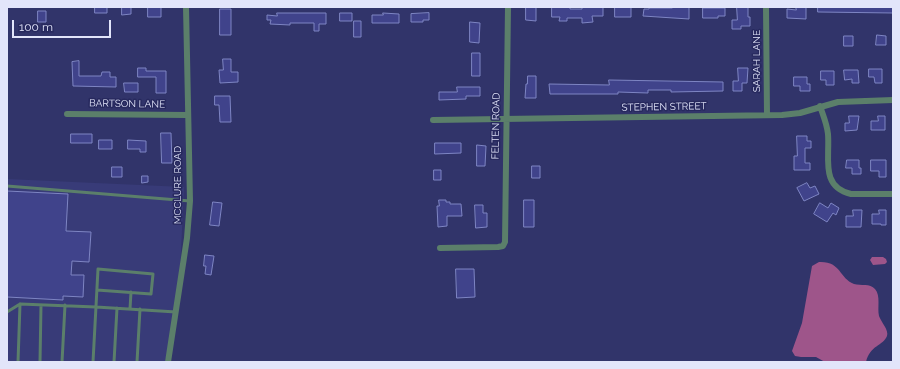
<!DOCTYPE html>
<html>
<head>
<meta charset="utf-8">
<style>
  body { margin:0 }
  #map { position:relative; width:900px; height:369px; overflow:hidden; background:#31346a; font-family:Raleway,sans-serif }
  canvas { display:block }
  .frame { position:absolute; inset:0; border:8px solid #e2e5fa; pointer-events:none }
  .scale { position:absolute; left:12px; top:20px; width:99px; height:18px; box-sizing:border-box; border:2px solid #e2e5fa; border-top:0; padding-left:5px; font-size:12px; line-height:14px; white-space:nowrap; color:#e2e5fa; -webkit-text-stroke:3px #27295e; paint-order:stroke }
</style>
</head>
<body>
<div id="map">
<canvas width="900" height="369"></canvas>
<div class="frame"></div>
<div class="scale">100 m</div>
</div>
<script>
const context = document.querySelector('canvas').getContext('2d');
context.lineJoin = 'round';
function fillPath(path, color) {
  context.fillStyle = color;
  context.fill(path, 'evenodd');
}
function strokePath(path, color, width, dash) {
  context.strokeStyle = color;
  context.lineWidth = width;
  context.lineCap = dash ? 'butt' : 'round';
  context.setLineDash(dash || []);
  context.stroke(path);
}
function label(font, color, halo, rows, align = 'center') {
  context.font = font + ' Raleway,sans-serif';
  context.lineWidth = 3;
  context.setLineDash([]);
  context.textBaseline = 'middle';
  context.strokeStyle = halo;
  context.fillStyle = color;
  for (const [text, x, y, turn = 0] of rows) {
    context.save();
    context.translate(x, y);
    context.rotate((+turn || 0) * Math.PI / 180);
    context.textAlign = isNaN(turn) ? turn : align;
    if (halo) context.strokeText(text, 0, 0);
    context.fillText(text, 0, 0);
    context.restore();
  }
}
const built = new Path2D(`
  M7 179 184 187 179 294 165 362H7Z`);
const forest = new Path2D(`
  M872 257H883L886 259 887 262 885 264 873 265 870 260Z
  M819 262C841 261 839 278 854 284 861 286 870 283 875 289 881 296 877 308 879 316 881 322 889 330 887 336 883 346 870 345 866 362H825L816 357H801L795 356 792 351 802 323 812 266Z`);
const building = new Path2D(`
  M95 7H107V13H95Z
  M122 7H131V14L122 15Z
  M148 7H161V17H148Z
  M526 7H536V21L526 20Z
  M552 7H570V9H582V7H603V16H592L593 22 582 23V18H567V21H559L560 17H552Z
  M615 7H631V17H615Z
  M672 7H689V19L643 16 644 9H649V8H672Z
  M737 7H748V17H750V26H741V29H732V20H737Z
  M796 7H806V19L787 18V9L796 10Z
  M818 7H893V13L818 12Z
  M703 8H725V16H718V18H703Z
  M220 9H231V35H220Z
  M38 11H46V22H38Z
  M277 13H326V24H319V31H314V23H290V25L270 24 271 20H267V15L277 16Z
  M340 13H352V21H340Z
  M383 13 399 14V23H372V15H383Z
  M429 13V20H423V22H411V14Z
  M354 21H361V37H354Z
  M470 22 480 23 479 43 470 42Z
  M877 35 886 36V45H876Z
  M844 36H853V46H844Z
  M472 53H480V76H472Z
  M223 59H231V72H238V82L220 83 219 70H223Z
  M79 61V76H101L102 72H110V77H116V87L73 86 72 62Z
  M138 68H146V71H166V93H156V77H138Z
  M738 68H748L747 83H742V91H733V81H738Z
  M869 69H882V83H875L874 77H869Z
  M844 70H858L859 83H852V79L845 80Z
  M821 71H834V85H826V80H821Z
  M528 76H536V98H525L526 84H527Z
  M794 77H807V84H810V91H800V86H794Z
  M609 80 723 82V91L671 92V90H648V93L618 92V94H550L549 84 609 85Z
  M124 83H138V92H125Z
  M457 87H480V96H466V99L439 100V92H457Z
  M215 96H230L231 122H220L219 105H215Z
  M849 116H859L857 130 845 131V123H849Z
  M878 116H885V130H871V121H878Z
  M161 133H171L172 163H162Z
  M71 134H92V143H71Z
  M797 136H807V141H811V148H805V163H810V170H794V156H797Z
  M99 140H112V149H99Z
  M128 140 146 141V152H140V149H128Z
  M435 143H461V153L435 154Z
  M477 145 486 146 485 166H477Z
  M847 160H859V168H861V174H852V168H846Z
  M871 160H886V177H879V171H871Z
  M532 166H540V178H532Z
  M112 167H122V177H112Z
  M434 170H441V180H434Z
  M142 176H148V182L142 183Z
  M807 183 810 188 815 186 819 194 804 201 797 188Z
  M7 191 68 194 66 231 91 232 89 262 72 261 71 275H84L83 297 63 296V300L7 297Z
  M439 200H446V202H450V204H461L462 216H447V226L438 227 437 206H439Z
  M524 200H534V227H524Z
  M213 202 222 203 219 226 210 225Z
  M820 203 828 208 831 203 839 208 836 215 833 213 827 222 814 214Z
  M475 205H483V213H487V227L476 228Z
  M853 210H862L861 227H846V216H853Z
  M879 210H886V225H881V224H872V214H879Z
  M205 255 214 256 211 275 205 274 206 266H204Z
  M456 269H474L475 297 457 298Z`);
const service = new Path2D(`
  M7 186 190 201
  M130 309 131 292
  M7 312 20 304
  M18 362 20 304 96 307 176 312
  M40 362 41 305
  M62 362 65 305
  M93 362 98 269 153 274 151 294 97 290
  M114 362 117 308
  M137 362 140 309`);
const minor = new Path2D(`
  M766 7 767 115
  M820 106C823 115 827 124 828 134 830 158 820 187 851 194H893
  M67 114 187 115
  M433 120 782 115 800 113 838 102 893 100
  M440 248 498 247 503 246 505 242 508 7
  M168 362 187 238 190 201 186 7`);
const streetNames = [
  ["SARAH LANE",757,61,-90],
  ["BARTSON LANE",127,104,1],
  ["STEPHEN STREET",664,107,-1],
  ["FELTEN ROAD",496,126,-89],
  ["MCCLURE ROAD",178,185,-90]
];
fillPath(built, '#383b78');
fillPath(forest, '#9e558a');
fillPath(building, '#40438b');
strokePath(building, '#7e85c3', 1);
strokePath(service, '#5b7f6a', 3);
strokePath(minor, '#5b7f6a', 6);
label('10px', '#e2e5fa', '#27295e', streetNames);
</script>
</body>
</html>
